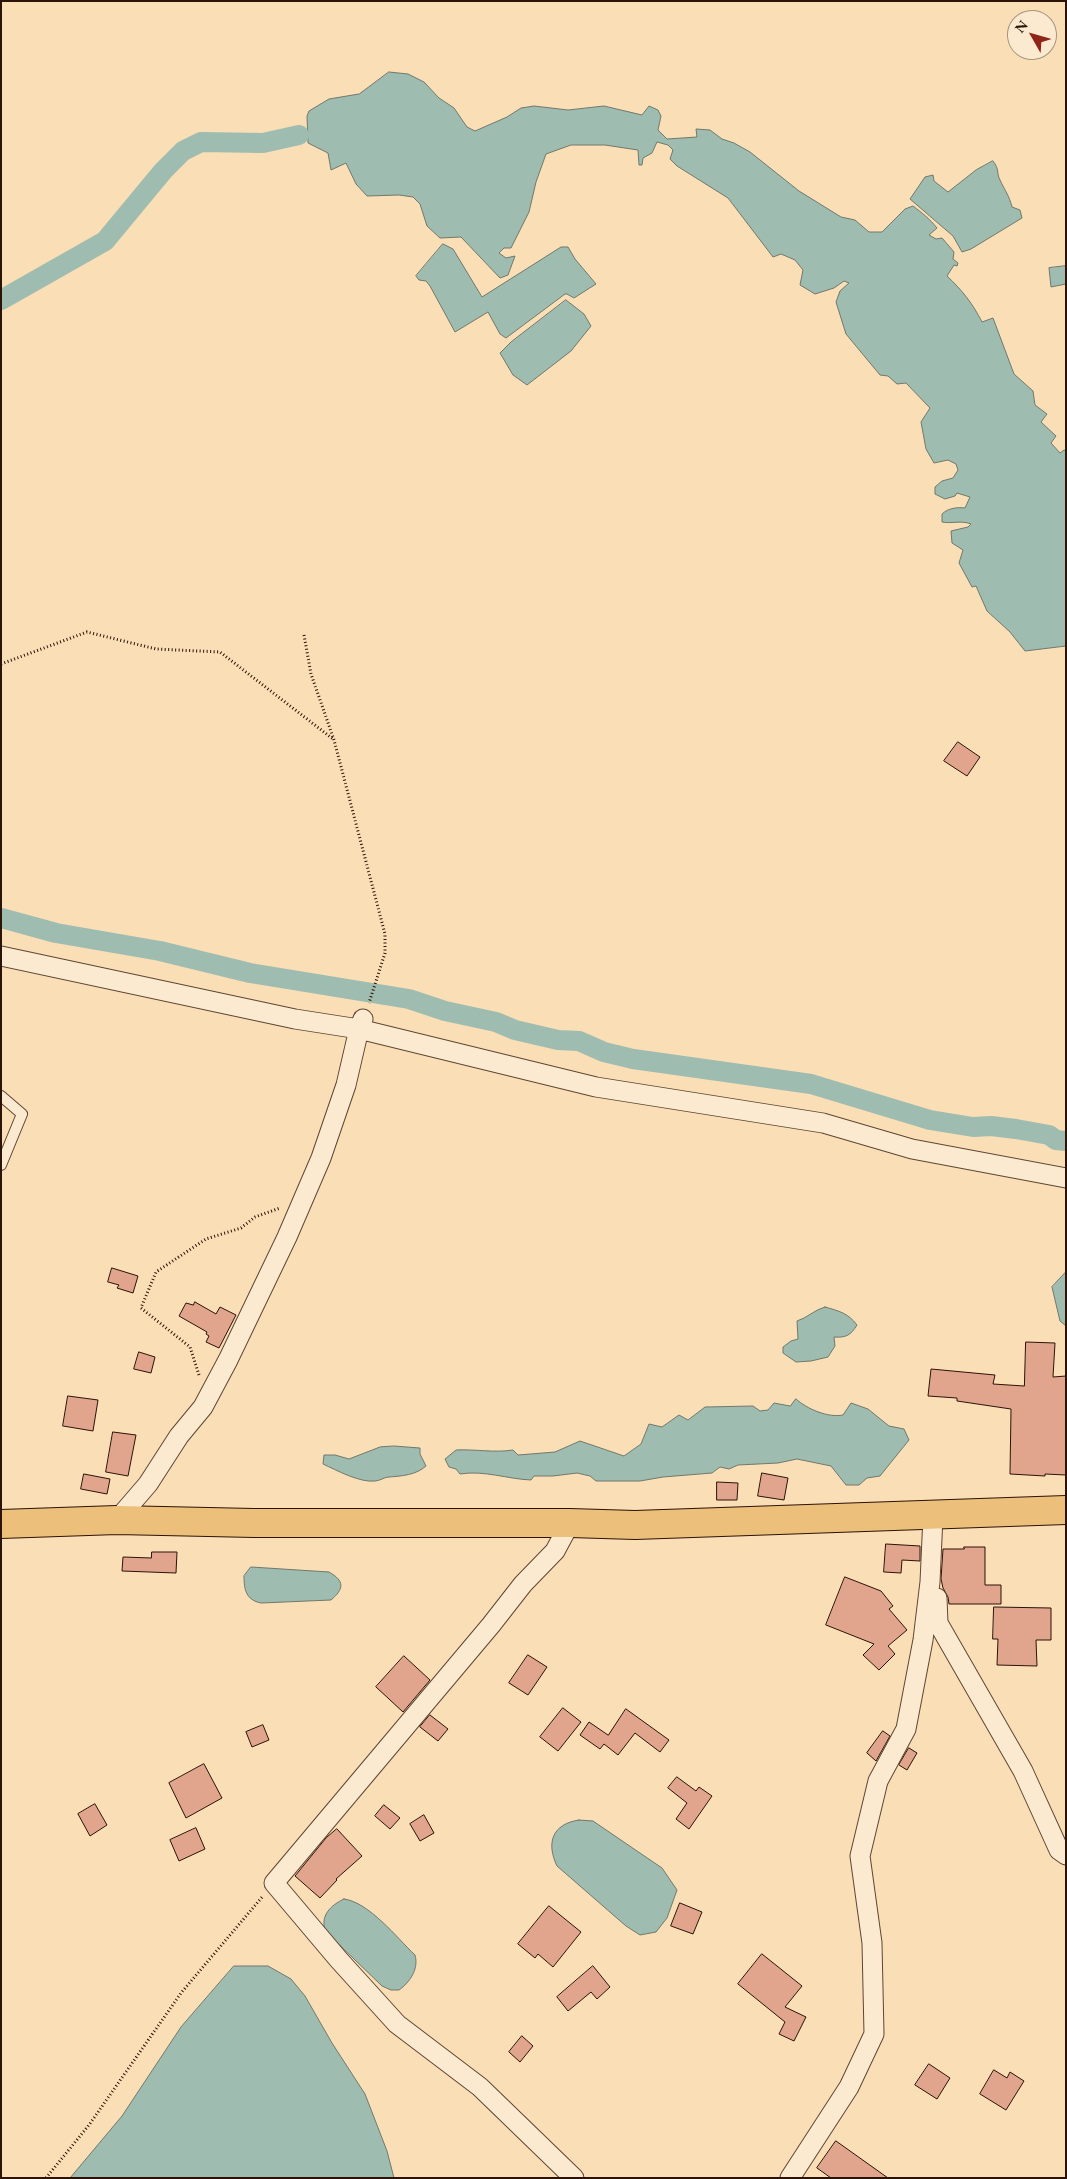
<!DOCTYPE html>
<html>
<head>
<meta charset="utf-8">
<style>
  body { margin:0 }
  #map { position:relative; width:1067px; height:2179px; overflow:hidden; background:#f9deb6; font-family:"EB Garamond",serif }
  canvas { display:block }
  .frame { position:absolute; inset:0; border:2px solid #2b1307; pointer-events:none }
  .north { position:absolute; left:1007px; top:10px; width:50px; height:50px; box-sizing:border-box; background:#fbead0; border:1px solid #a89480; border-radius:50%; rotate:308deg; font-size:14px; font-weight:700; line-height:20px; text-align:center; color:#2b1307 }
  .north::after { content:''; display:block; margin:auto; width:18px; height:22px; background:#8f2418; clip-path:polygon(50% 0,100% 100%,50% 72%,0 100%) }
</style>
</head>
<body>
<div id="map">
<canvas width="1067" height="2179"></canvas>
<div class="frame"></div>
<div class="north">N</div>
</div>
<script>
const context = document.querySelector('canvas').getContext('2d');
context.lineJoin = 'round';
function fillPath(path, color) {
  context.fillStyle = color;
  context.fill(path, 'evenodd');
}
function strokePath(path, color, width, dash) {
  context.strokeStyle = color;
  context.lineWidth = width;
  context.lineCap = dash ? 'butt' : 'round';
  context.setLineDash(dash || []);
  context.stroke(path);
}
const water = new Path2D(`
  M389 72 408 74 424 82 439 98 454 108 467 127 475 131 507 117 521 108 534 106 568 110 604 106 642 115 649 106 658 110 661 116 658 130 667 139 697 137 696 129 710 130 722 139 734 143 750 152 799 191 841 217 855 220 869 232H882L905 209 913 206C922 213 929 218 937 228L929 235 936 239 942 238 954 252 953 259 958 263 957 266 954 265 947 276C962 290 973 304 982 322L993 318 1014 374 1033 391 1035 405 1047 414 1041 422 1056 436 1051 443 1060 453 1064 450 1066 451V646L1025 651 1010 632 987 611 976 586 972 587 959 563 963 550 952 543 951 531 968 527 971 524C961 520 952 524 942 522V514C948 508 958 507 965 508L970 497 957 493 955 496 945 499 935 494V487L942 481 953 478 958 470 956 464 948 460 934 463 926 449 921 422 930 408 906 383 897 384 888 376 880 375 846 334 836 302 840 291 849 283 844 281 834 288 815 294 800 285 803 270 795 260 781 254 773 257 728 198 677 166 670 159 673 150 668 145 657 142 652 153 643 158 642 165H639L638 150 605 145H571L546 154 536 182 529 212 511 248H504L499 253 506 258 515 256 508 275 500 278 461 237 440 238 427 226 420 204 413 197 399 195 367 196 356 184 346 163 331 170 328 153 308 143 307 116 309 111 329 99 359 94Z
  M993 161C1000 170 996 172 1000 180 1005 191 1009 195 1012 207L1020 210 1022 218 971 249 962 252 953 236 910 199 925 177 933 175 934 181 948 192 976 170Z
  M443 244 453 249 482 297 561 247H568L575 259 596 284 574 298 567 294H565L506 338 500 334 488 312 455 332 430 286 426 281 419 280 416 276Z
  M1066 266V284L1051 287 1049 268Z
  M566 300 584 314 591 326 571 351 527 385 513 375 500 353 511 342Z
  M1066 1272V1326L1060 1321 1052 1287Z
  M825 1307C839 1311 848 1313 857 1325 851 1335 846 1338 834 1337L835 1346 828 1357 811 1361 796 1362 783 1353V1347L791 1341 798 1339 797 1321C807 1318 814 1310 825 1307Z
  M796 1399C807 1409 828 1418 843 1415L851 1403 868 1409 889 1426 904 1429 909 1440 880 1476 867 1478 859 1485H846L831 1466 797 1459 778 1463 738 1465 729 1469 720 1467 712 1473 663 1477 640 1481H596L590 1476 577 1473 553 1476H534L531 1480C507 1479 484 1470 460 1474L456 1469 449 1467 445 1459 456 1450C475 1449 494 1453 513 1450L518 1455 555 1452 580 1441 624 1456 641 1444 649 1424 662 1427 679 1415 688 1420 705 1407 753 1406 760 1411 768 1410 774 1403 790 1406Z
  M394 1446 420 1448V1454L426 1466C416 1475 402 1476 389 1477 384 1477 380 1481 375 1481 360 1483 336 1470 323 1464L324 1455H335L349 1459 380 1447Z
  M251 1567 329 1572C345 1581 344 1589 331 1600L261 1603C246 1600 244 1590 244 1576Z
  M579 1820 593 1821 662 1868 677 1890 667 1918 656 1932 640 1935 626 1926 557 1866C546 1843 552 1824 579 1820Z
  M344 1899C369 1902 397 1938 415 1955 419 1969 410 1982 399 1990H391L382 1986 326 1932C319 1916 331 1905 344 1899Z
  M234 1966H268L291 1979 305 1996 332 2043 365 2094 387 2151 394 2178H70L122 2116 181 2027Z`);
const canal = new Path2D(`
  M1 300 105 241 163 171 183 151 201 142 263 143 299 135
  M1 918 56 933 160 951 250 973 409 999 445 1011 496 1022 515 1030 558 1040 579 1041 604 1052 633 1059 811 1084 930 1120 973 1127 991 1126 1016 1129 1049 1135 1056 1140 1066 1141`);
const building = new Path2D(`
  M958 742 980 757 967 776 944 761Z
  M112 1268 138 1276 133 1293 117 1288 119 1285 108 1282Z
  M195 1302 216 1314 220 1307 236 1315 219 1348 206 1342 209 1336 206 1334 207 1332 179 1316 186 1303 193 1305Z
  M1026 1342 1055 1343 1053 1377 1066 1376V1475L1045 1474V1476L1010 1474 1011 1409 957 1401V1398L928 1396 931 1369 995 1375 993 1384 1024 1386Z
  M139 1352 155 1357 151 1373 134 1369Z
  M68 1396 98 1400 93 1431 63 1426Z
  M113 1432 136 1435 128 1476 106 1472Z
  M762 1473 788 1478 784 1500 758 1496Z
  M84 1474 110 1479 107 1494 81 1489Z
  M717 1482 738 1483 737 1500H717Z
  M886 1544 920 1546V1561L902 1560 901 1573 884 1572Z
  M964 1547H985V1585H1001V1604H949L948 1597 943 1588 941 1579 943 1549H964Z
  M152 1552H177L176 1573 122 1571 123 1557 151 1558Z
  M845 1577 881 1591 893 1606 889 1609 907 1630 888 1646 895 1654 879 1670 863 1655 874 1644 826 1625Z
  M994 1607 1051 1608V1640H1036L1037 1666 997 1665 998 1639H993Z
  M528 1655 547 1667 528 1695 509 1683Z
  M404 1656 430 1680 403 1712 376 1687Z
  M563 1708 581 1722 558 1751 540 1737Z
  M626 1709 669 1740 660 1752 635 1733 618 1755 604 1744 600 1749 580 1735 589 1722 608 1735Z
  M430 1715 448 1729 438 1741 420 1727Z
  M263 1725 269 1740 252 1747 246 1732Z
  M883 1731 890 1736 876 1761 867 1753Z
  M909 1748 917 1753 907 1770 899 1765Z
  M204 1764 222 1798 186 1818 169 1783Z
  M677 1777 696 1791 699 1787 712 1796 689 1829 676 1819 687 1803 668 1788Z
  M95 1804 107 1825 90 1836 78 1814Z
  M384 1805 400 1818 390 1829 375 1816Z
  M424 1815 434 1833 420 1841 410 1824Z
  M196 1828 205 1849 179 1861 170 1840Z
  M337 1829 362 1856 336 1879 337 1880 320 1898 295 1876 326 1838Z
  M680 1903 702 1912 693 1934 671 1926Z
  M549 1906 581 1932 553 1967 538 1954 535 1958 518 1944Z
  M762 1954 802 1986 785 2007 806 2017 794 2041 779 2034 785 2022 738 1984Z
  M593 1966 610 1987 597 1999 591 1992 568 2011 557 1997Z
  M522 2036 533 2046 520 2062 509 2052Z
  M929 2064 950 2078 937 2099 915 2085Z
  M994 2070 1007 2078 1010 2072 1024 2081 1006 2110 980 2094Z
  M836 2141 888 2178H831L817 2168Z`);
const path = new Path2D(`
  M304 635 311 674 334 740 385 934V953L369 1003
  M1 664 87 632 156 649 220 652 333 739
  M199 1375 190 1347 141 1308 156 1272 206 1239 241 1228 255 1217 280 1208
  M46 2178 89 2125 181 1993 263 1896`);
const service = new Path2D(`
  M1 1096 22 1114 1 1165`);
const minor = new Path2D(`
  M1 956 295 1019 359 1029 596 1087 823 1123 912 1149 1066 1178
  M117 1520 148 1484 179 1436 203 1407 228 1360 287 1237 321 1158 346 1085 359 1029 363 1019
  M570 1523 555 1551 523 1584 491 1625 274 1883 339 1960 397 2024 480 2087 574 2178
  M937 1598 938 1623 1023 1771 1059 1850 1066 1855
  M790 2178 849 2087 874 2034 872 1943 860 1856 878 1781 906 1729 923 1640 930 1582 933 1516`);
const trunk = new Path2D(`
  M1 1524 117 1520 254 1523H570L635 1525 1066 1510`);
fillPath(water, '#9ebcaf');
strokePath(water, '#70786c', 1);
strokePath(canal, '#9ebcaf', 20);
fillPath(building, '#e0a58c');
strokePath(building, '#2b1307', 1);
strokePath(service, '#5e4633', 12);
strokePath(minor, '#5e4633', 21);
strokePath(trunk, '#2b1307', 30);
strokePath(path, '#2b1307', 3, [1, 2.5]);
strokePath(service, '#fbead0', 10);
strokePath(minor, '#fbead0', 19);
strokePath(trunk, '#ecbf7b', 28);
</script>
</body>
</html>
